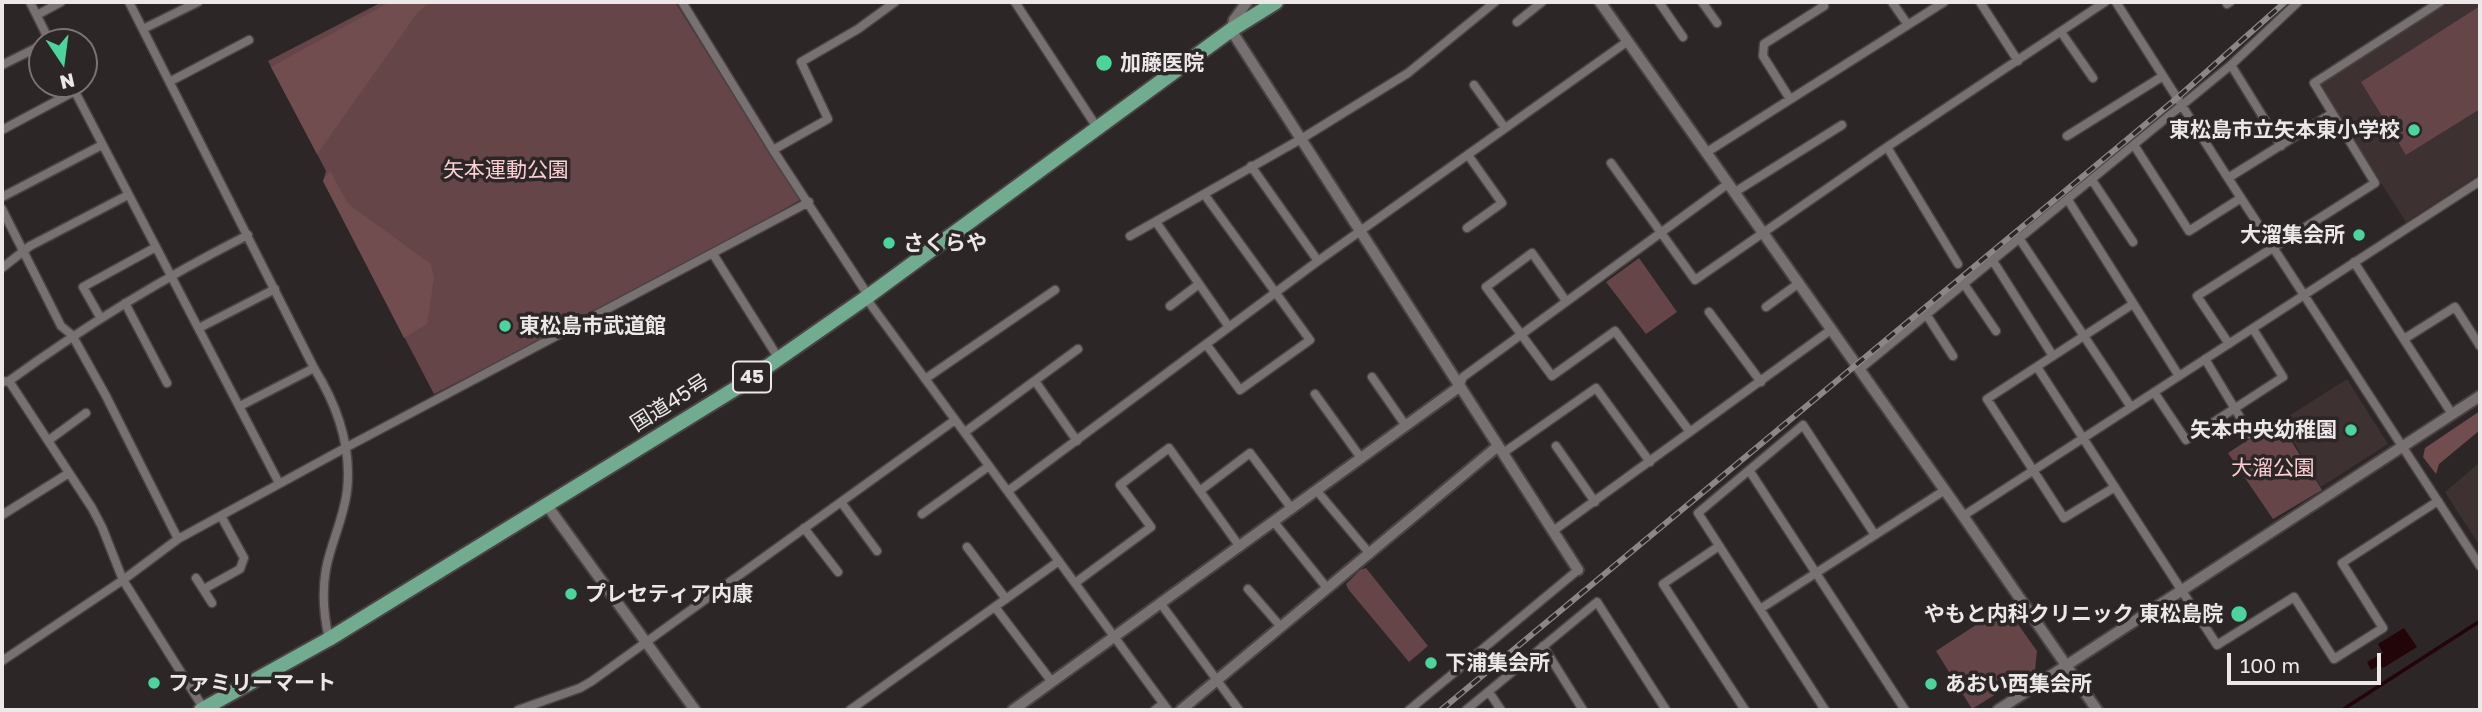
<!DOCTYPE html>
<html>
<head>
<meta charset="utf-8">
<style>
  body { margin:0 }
  #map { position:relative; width:2482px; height:712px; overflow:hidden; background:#2c2627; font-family:"Golos Text",sans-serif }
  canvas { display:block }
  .frame { position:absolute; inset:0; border:4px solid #ece8e8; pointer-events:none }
  .north { position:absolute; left:28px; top:28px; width:70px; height:70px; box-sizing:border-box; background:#2c2627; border:2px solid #797474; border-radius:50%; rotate:167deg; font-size:19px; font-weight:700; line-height:28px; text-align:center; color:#ece8e8 }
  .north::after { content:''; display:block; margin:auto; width:24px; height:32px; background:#4bd49b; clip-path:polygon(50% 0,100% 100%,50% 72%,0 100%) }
  .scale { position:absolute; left:2227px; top:653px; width:154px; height:32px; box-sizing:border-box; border:4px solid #ece8e8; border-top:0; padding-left:9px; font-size:21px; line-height:24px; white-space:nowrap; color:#ece8e8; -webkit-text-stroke:5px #2c2627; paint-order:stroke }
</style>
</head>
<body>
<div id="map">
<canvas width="2482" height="712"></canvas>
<div class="frame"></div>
<div class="north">N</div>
<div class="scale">100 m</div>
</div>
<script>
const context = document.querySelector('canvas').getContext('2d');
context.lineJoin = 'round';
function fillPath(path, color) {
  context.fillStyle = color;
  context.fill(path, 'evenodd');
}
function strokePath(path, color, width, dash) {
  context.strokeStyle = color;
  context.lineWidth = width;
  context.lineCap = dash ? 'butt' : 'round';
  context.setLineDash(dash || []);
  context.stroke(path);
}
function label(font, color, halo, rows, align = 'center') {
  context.font = font + ' "Golos Text","Noto Sans JP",sans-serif';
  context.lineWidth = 7;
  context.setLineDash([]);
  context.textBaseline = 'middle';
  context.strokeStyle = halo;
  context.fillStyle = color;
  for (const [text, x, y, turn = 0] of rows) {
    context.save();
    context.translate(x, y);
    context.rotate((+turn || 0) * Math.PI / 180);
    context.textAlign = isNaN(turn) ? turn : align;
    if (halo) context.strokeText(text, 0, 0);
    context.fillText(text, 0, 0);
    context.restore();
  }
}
const built = new Path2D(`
  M2447 2H2480V174L2406 222 2318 85Z
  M2347 379 2388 444 2321 487 2281 421Z
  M2480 462V546L2445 492Z`);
const green = new Path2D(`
  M382 2H675L800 200 647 287 434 394 323 181 326 171 268 61Z
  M2480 6V109L2406 155 2361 82Z
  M1639 258 1677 312 1646 334 1606 282Z
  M2278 420 2322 490 2273 519 2228 453Z
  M1366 568 1428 646 1409 662 1348 589 1346 584 1360 570Z
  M2005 606 2037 651 2035 670 1972 709 1936 651Z`);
const forest = new Path2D(`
  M390 2H430L418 12 317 154 271 67Z
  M330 171 348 204 431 264 434 278 427 324 404 338 323 181Z
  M2480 411V430L2439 464 2436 474 2423 457 2425 448Z`);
const water = new Path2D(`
  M2404 628 2417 647 2383 668 2380 665 2371 670 2367 662 2383 653 2378 644Z`);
const stream = new Path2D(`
  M2342 710 2480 621`);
const minor = new Path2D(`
  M30 2 50 42
  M129 2 314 368C337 405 352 447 347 491 344 517 331 543 326 569 322 591 324 617 329 639
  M682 2 773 150 864 289 871 305 1168 710
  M1015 2 1098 129
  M1659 2 1683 37
  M1702 2 1717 23
  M1892 2 1908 25
  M1980 2 2018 61
  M2116 2 2228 178 2480 566
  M2227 4 2230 2
  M37 15 61 2
  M1517 22 1542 2
  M143 29 198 2
  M2061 32 2093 78
  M2 65 42 45
  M2231 65 2281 146
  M171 81 249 40
  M71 84 279 483
  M1474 85 1505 128
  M1790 99 1763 56 1764 44 1824 6 1822 2
  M2 130 75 91
  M2067 136 2163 76
  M2134 145 2189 231 2241 198
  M1887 147 1958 264
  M773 150 828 119 801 62 858 29 895 2
  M1707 152 1944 2
  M1611 163 1695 280 1887 147 2105 2
  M1251 166 1318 261
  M2228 178 2331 114
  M2092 180 2133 242
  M1735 192 1842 125
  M1204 194 1310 340 1240 390 1206 344
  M2 197 102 145
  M2068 200 2179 376
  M2 209 61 326 72 335 106 396 178 539
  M1156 222 1229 327
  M1467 228 1502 203 1468 155
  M1130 236 1301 139 1408 73 1495 2
  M2019 238 2131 407
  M713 254 779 359
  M1993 261 2053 356
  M2354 262 2452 414
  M2 268 30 246 128 195
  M1964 284 1996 331
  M1566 301 1532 253 1486 287 1552 376 1615 331 1690 432
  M125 303 167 383
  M1170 306 1199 284
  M1766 307 1799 283
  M1709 312 1761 382
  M1926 314 1953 356
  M100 317 83 287 156 247
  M199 328 275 289
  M2404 339 2455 307 2480 346
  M2229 344 2197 296 2375 183 2314 83 2440 2
  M2205 359 2250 434
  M2037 367 2217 645 2294 597 2334 659 2383 628 2342 563 2438 501
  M1860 369 2231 65 2298 2
  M1372 377 1406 426
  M925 379 1055 290
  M9 381C86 325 163 278 248 235
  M1035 381 1077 441
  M2 382 9 381 92 508 102 527 123 580 204 709
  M1459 387 1463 377 1729 183
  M2154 392 2186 440 2283 377 2253 329
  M1315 394 1361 458
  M240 406 314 368
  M965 432 1078 349
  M49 440 86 413
  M1556 446 1595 502
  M1503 453 1596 388 1650 462
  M1749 470 1905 710
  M2115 487 2064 518 1987 399 2133 304
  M1201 490 1250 453 1292 509
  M1008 491 1318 261 1628 41
  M1317 491 1370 554
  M841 502 877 551
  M922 514 989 466
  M2 515 69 473
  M1963 516 2480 181
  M1274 522 1327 588
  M804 528 838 572
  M1553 531 1832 329
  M1719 546 1663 584 1745 710
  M967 547 1006 599
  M196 578 212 603
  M1075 583 1151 527 1120 485 1169 448 1240 547
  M204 589 240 569 244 558 221 516
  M1248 589 1281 627
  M1161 604 1239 710
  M995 607 1052 682
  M1760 609 1945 490
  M1543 646 1583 710
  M2 661 123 580 178 539 345 448 809 202
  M1489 692 1501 710
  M518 710 580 688 592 681 955 420
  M850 710 1059 561
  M1155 710 1163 704
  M1409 710 1578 570
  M1466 710 1597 602 1666 710
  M1825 710 1698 513 1803 425 1875 535`);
const tertiary = new Path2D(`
  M1247 2 1234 20 1231 30 1578 570
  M1600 2 1963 516 2097 710
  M546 504 695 710
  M1013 710 1459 387
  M1181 710 1498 446
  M1998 710 2480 396`);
const trunk = new Path2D(`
  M201 710 329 639 738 387 867 297 1231 30 1276 2`);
const rail = new Path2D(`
  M1441 710 2177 98 2285 2`);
const markers = [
  [1104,63,9,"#4bd49b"],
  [2414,130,7,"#4bd49b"],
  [2359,235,7,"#4bd49b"],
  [889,243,7,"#4bd49b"],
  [505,326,7,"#4bd49b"],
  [2351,430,7,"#4bd49b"],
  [571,594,7,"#4bd49b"],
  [2239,614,9,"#4bd49b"],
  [1431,663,7,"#4bd49b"],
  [154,683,7,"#4bd49b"],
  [1931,684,7,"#4bd49b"]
];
const shields = [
  [752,377,38]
];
const shieldNames = [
  ["45",752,377]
];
const poiNames = [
  ["加藤医院",1120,63],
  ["東松島市立矢本東小学校",2400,130,"right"],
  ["大溜集会所",2345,235,"right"],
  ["さくらや",903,243],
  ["東松島市武道館",519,326],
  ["矢本中央幼稚園",2337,430,"right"],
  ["プレセティア内康",585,594],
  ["やもと内科クリニック 東松島院",2223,614,"right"],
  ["下浦集会所",1445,663],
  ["ファミリーマート",168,683],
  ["あおい西集会所",1945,684]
];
const parkNames = [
  ["矢本運動公園",506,170],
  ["大溜公園",2273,468]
];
const streetNames = [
  ["国道45号",670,403,-32]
];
fillPath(built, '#3d3131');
fillPath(green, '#654548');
fillPath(forest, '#724d50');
fillPath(water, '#210509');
strokePath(stream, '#210509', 3.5);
strokePath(minor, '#494344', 11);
strokePath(tertiary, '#494344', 14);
strokePath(trunk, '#494344', 18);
strokePath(minor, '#787171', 8);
strokePath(tertiary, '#787171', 10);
strokePath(trunk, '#72ac90', 14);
strokePath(rail, '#8c8787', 6);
strokePath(rail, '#2c2627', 3.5, [10]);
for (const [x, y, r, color] of markers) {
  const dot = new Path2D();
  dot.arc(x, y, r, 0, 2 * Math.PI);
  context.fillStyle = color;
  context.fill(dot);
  strokePath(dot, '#2c2627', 2.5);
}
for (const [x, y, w] of shields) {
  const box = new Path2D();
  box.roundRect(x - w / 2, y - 15.5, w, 31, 5);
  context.fillStyle = '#2c2627';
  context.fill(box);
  strokePath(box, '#ece8e8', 2);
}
label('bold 19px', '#ece8e8', null, shieldNames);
label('bold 21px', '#ece8e8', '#2c2627', poiNames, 'left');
label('21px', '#facfd2', '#2c2627', parkNames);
label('21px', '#ece8e8', '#2c2627', streetNames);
</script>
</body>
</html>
